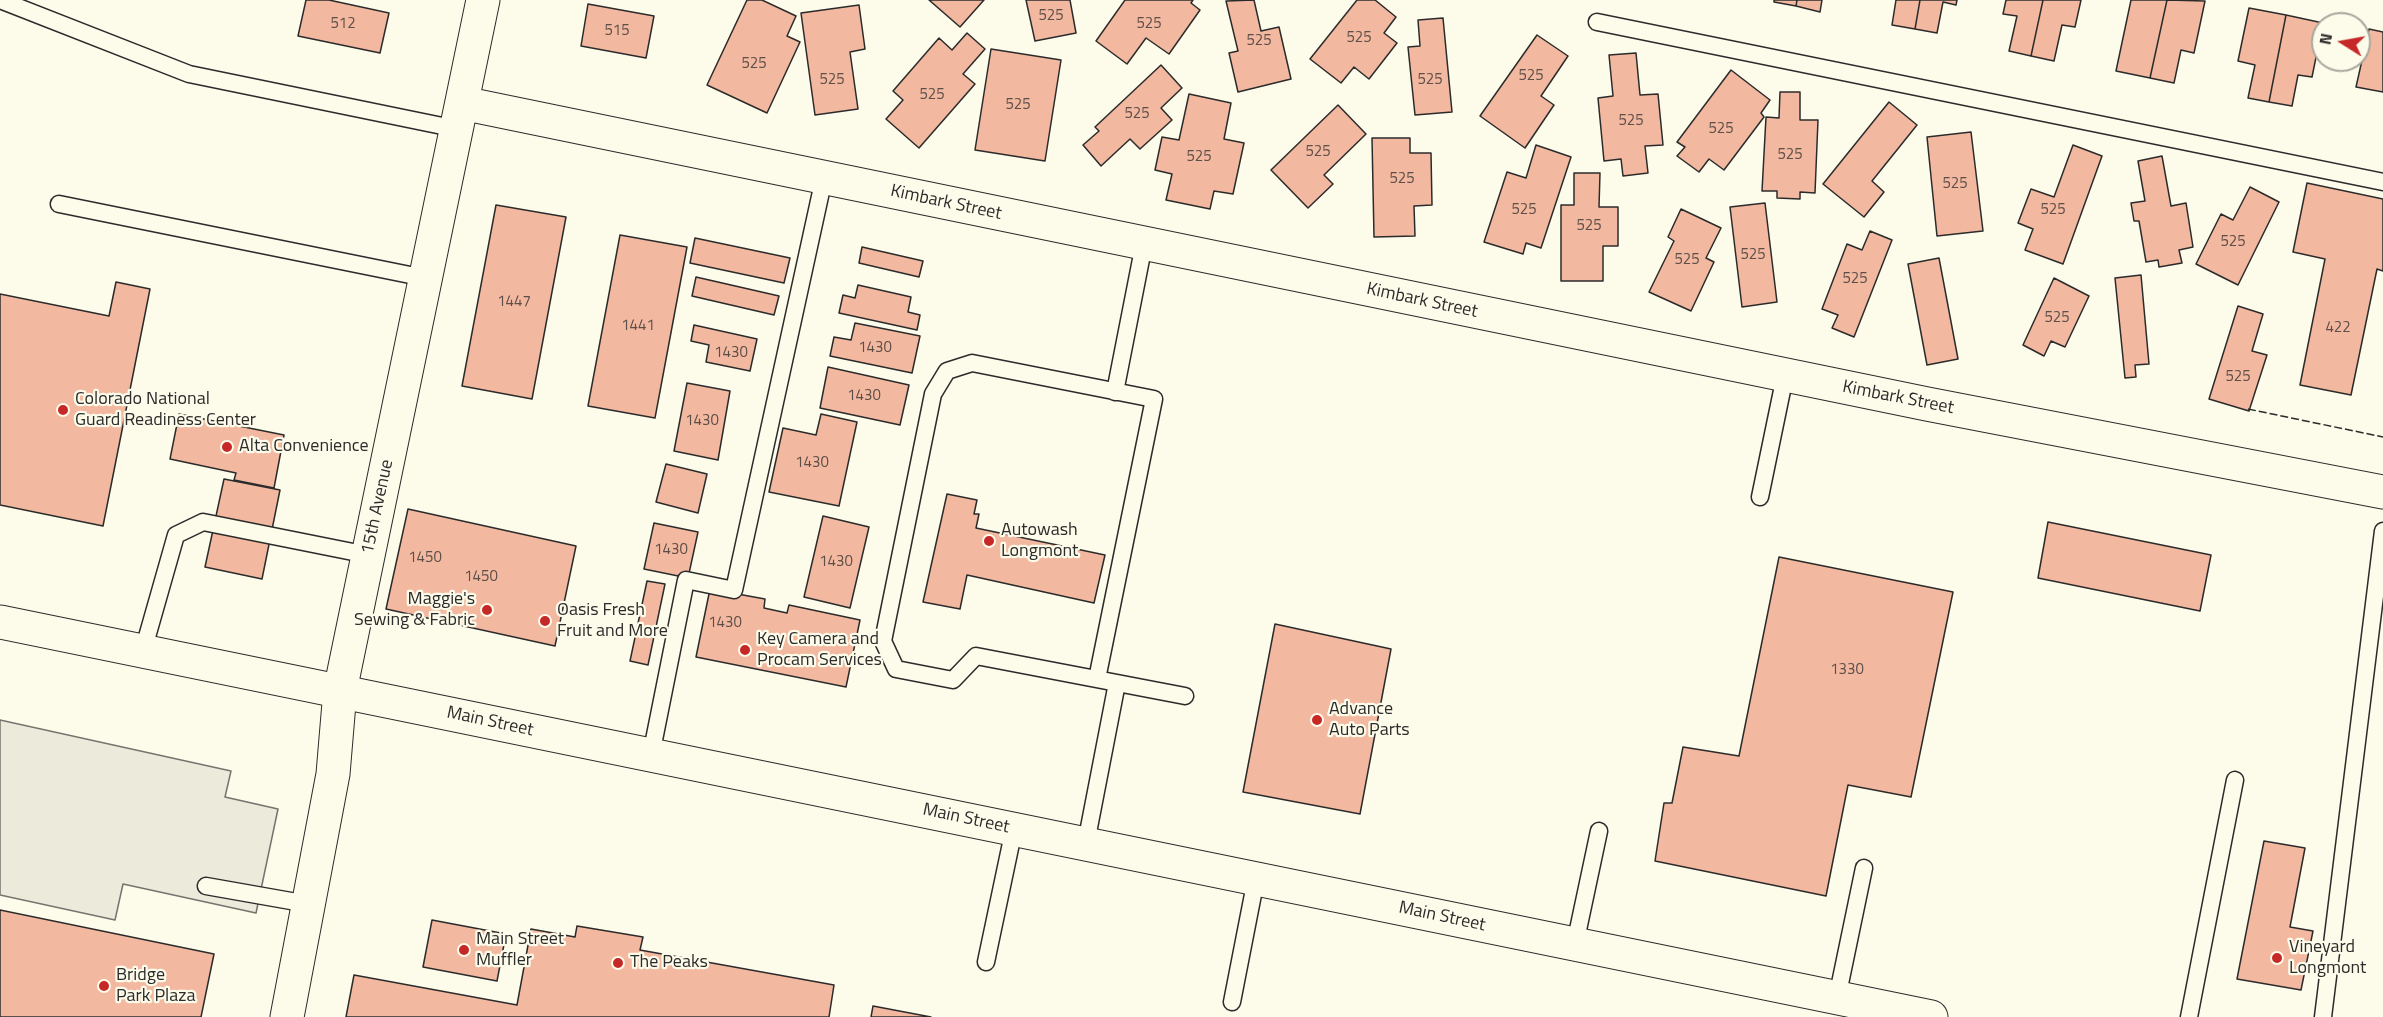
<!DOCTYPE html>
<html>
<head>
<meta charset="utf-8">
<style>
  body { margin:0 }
  #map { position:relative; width:2383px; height:1017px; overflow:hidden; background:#fdfbea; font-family:"Titillium Web",sans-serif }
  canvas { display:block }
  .north { position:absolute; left:2311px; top:12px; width:60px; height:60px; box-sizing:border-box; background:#fdfbea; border:2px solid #a9a89e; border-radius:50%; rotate:281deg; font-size:16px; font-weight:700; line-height:24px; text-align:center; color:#2b2b2b }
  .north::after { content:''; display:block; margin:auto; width:21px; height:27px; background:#c62828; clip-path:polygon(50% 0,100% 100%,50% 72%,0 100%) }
</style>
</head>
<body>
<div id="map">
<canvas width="2383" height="1017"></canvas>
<div class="north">N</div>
</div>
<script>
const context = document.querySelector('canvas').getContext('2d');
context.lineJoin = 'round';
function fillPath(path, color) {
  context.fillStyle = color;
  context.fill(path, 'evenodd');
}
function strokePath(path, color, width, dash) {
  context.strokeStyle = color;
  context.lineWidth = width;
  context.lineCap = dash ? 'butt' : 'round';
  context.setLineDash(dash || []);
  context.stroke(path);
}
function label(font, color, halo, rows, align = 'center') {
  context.font = font + ' "Titillium Web",sans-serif';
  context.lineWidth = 4.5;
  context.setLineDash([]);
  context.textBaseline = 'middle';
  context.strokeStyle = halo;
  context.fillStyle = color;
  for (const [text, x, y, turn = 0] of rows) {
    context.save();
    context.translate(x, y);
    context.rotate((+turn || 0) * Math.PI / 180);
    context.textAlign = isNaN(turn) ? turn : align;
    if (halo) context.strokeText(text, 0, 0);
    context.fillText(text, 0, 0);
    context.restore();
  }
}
const parking = new Path2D(`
  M0 720 231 771 225 797 278 809 256 913 123 884 115 920 0 895Z`);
const building = new Path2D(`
  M306 0H329L389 13 380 53 298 36Z
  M747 0H762L796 16 787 36 800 42 767 113 707 85Z
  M929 0H984L960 27Z
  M1026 0H1070L1076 33 1035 41Z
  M1125 0H1193L1191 3 1200 10 1169 54 1146 38 1127 64 1096 41Z
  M1254 0 1261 31 1279 27 1291 79 1238 92 1229 53 1238 51 1226 1Z
  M1357 0H1375L1396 17 1384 33 1397 43 1369 79 1354 67 1341 83 1310 59Z
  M1774 0H1797L1796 6 1774 2Z
  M1797 0H1822L1820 12 1796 6Z
  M1896 0H1920L1915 29 1892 25Z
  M1920 0H1957L1956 5 1943 2 1937 33 1915 29Z
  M2006 0H2043L2031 56 2009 51 2017 16 2003 14Z
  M2043 0H2081L2075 27 2062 25 2054 61 2031 56Z
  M2131 0H2167L2150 78 2116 71Z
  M2167 0 2205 1 2194 53 2181 50 2174 83 2150 78Z
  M588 4 654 16 646 58 581 46Z
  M859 5 865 49 850 52 858 109 815 115 801 13Z
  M2249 8 2286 15 2269 102 2248 98 2255 65 2238 61Z
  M2286 15 2323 23 2312 77 2298 75 2292 106 2269 102Z
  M1443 18 1452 112 1415 115 1408 47 1420 46 1418 20Z
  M2369 29 2383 32V92L2356 87Z
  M967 33 985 49 963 74 975 84 919 148 886 119 903 100 893 91 939 38 952 50Z
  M1537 35 1568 56 1541 96 1554 105 1525 148 1480 116Z
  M991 49 1061 60 1045 161 975 150Z
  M1636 53 1640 95 1658 94 1663 145 1645 146 1648 173 1623 176 1621 159 1604 161 1598 98 1613 96 1609 55Z
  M1161 65 1182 88 1161 108 1172 120 1140 149 1130 139 1101 166 1083 145 1099 131 1095 127Z
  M1731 70 1770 100 1761 113 1764 117 1724 170 1709 159 1699 172 1677 156 1685 147 1677 142Z
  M1780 92H1800V120H1818L1815 193 1800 192V199L1777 198V191H1762L1766 117 1779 118Z
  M1189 94 1231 103 1224 139 1244 143 1233 194 1214 191 1210 209 1166 200 1172 174 1155 170 1162 137 1179 140Z
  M1889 102 1917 125 1872 181 1884 192 1864 217 1823 184Z
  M1338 105 1366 134 1324 175 1333 184 1308 208 1271 170Z
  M1971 132 1983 231 1937 236 1927 137Z
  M1372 138H1410V153H1431L1432 205 1414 206 1415 236 1374 237Z
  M1536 145 1571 157 1541 248 1526 243 1523 254 1484 242 1507 172 1526 178Z
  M2073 145 2102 156 2063 264 2025 250 2033 229 2018 223 2031 189 2054 197Z
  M2162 156 2171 206 2186 203 2193 247 2179 250 2182 263 2159 267 2158 260 2146 262 2139 221H2134L2131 203 2145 201 2138 161Z
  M1574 173H1600L1599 207H1618V246H1603V281H1561V205H1574Z
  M2307 183 2383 199V271L2377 269 2351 395 2300 385 2325 259 2293 252Z
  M2250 187 2279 202 2238 285 2196 264 2221 214 2233 220Z
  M1765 203 1777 302 1742 307 1730 207Z
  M496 205 566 217 532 399 462 386Z
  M1681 209 1721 228 1706 258 1714 262 1691 311 1649 292 1674 241 1668 237Z
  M1870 231 1892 240 1854 337 1832 328 1838 315 1822 309 1847 244 1862 250Z
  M620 235 687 247 655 418 588 406Z
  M695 238 790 258 784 283 690 263Z
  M862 247 923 261 919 277 859 263Z
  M1939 258 1958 359 1927 365 1908 264Z
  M2141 275 2149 364 2135 365 2136 377 2125 378 2115 278Z
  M696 277 779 296 774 315 692 296Z
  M2054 278 2089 296 2065 347 2051 341 2044 356 2023 345Z
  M116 282 150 289 103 526 0 505V294L109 316Z
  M858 285 911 297 908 312 920 315 917 330 839 313 843 295 855 298Z
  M2238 306 2263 314 2252 351 2267 355 2249 411 2209 399Z
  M855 323 920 336 912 373 830 356 834 337 851 340Z
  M694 325 757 339 750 371 706 362 709 345 691 341Z
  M828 367 909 385 900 425 820 408Z
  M687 383 730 391 718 460 674 451Z
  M179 414 284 435 274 488 234 480 236 473 170 459Z
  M821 414 857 422 839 506 769 492 783 428 816 435Z
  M666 464 707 474 698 513 656 502Z
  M224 479 280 490 262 579 205 567Z
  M947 494 977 500 974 514H979L976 528 1105 555 1094 603 967 575 960 609 923 602Z
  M408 509 576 546 555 646 386 609Z
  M823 516 869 527 850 608 804 597Z
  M2048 522 2211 555 2200 611 2038 578Z
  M654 523 698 532 688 578 644 569Z
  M1779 557 1953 592 1911 797 1848 785 1826 896 1655 861 1664 803H1672L1683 747 1739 756Z
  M647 581 665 584 648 665 630 661Z
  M710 589 765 599 764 608 787 613 789 605 860 620 846 687 696 657Z
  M1275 624 1391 649 1360 814 1243 792Z
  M2264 841 2305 848 2290 927 2313 931 2301 990 2237 979Z
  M0 910 214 954 201 1017H0Z
  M432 920 506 934 497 981 423 967Z
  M577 926 643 937 640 950 834 985 829 1017H346L354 975 517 1005 531 929 575 937Z
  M873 1006 931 1017H871Z`);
const lane = new Path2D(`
  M0 0 189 74 457 129
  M1597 22 2383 182
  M59 204 425 278
  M1115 392 1144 244
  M1760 497 1785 376
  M143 651 176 535 203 522 368 555
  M1097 679 1154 399 972 363 947 371 933 394 883 641 896 669 953 680 976 656 1185 696
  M651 755 686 580 734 590 824 178
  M1086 843 1117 683
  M206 886 308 904
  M1575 944 1599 831
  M986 962 1014 829
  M1837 998 1864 868
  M1232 1002 1256 879
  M2189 1017 2235 780
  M2323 1017 2383 531`);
const street = new Path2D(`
  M462 103 1927 404 2383 492
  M287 1017 333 774 340 691 483 0`);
const highway = new Path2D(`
  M0 622 1931 1017`);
const fence = new Path2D(`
  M2248 409 2383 437`);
const markers = [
  [63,410,6,"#c62828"],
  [227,447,6,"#c62828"],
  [989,541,6,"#c62828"],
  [487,610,6,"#c62828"],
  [545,621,6,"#c62828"],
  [745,650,6,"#c62828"],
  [1317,720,6,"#c62828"],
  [464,950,6,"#c62828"],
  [2277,958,6,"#c62828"],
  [618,963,6,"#c62828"],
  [104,986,6,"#c62828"]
];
const numberNames = [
  ["525",1051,16],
  ["512",343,24],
  ["525",1149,24],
  ["515",617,31],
  ["525",1359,38],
  ["525",1259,41],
  ["525",754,64],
  ["525",1531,76],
  ["525",832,80],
  ["525",1430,80],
  ["525",932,95],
  ["525",1018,105],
  ["525",1137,114],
  ["525",1631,121],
  ["525",1721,129],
  ["525",1318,152],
  ["525",1790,155],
  ["525",1199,157],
  ["525",1402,179],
  ["525",1955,184],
  ["525",1524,210],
  ["525",2053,210],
  ["525",1589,226],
  ["525",2233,242],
  ["525",1753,255],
  ["525",1687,260],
  ["525",1855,279],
  ["1447",514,302],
  ["525",2057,318],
  ["1441",638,326],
  ["422",2338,328],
  ["1430",875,348],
  ["1430",731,353],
  ["525",2238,377],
  ["1430",864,396],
  ["1430",702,421],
  ["1430",812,463],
  ["1430",671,550],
  ["1450",425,558],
  ["1430",836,562],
  ["1450",481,577],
  ["1430",725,623],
  ["1330",1847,670]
];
const streetNames = [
  ["Kimbark Street",946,203,12],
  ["Kimbark Street",1422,301,12],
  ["Kimbark Street",1898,398,11],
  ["15th Avenue",378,507,-78],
  ["Main Street",490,722,12],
  ["Main Street",966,819,12],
  ["Main Street",1442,917,12]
];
const poiNames = [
  ["Colorado National",75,400],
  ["Guard Readiness Center",75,421],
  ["Alta Convenience",239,447],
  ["Autowash",1001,531],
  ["Longmont",1001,552],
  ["Maggie's",475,600,"right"],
  ["Sewing & Fabric",475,621,"right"],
  ["Oasis Fresh",557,611],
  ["Fruit and More",557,632],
  ["Key Camera and",757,640],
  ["Procam Services",757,661],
  ["Advance",1329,710],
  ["Auto Parts",1329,731],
  ["Main Street",476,940],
  ["Muffler",476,961],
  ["Vineyard",2289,948],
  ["Longmont",2289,969],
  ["The Peaks",630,963],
  ["Bridge",116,976],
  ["Park Plaza",116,997]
];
fillPath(parking, '#eceadb');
strokePath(parking, '#74746e', 1.5);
fillPath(building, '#f2b8a0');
strokePath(building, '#2b2b2b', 1.5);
strokePath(lane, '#2b2b2b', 19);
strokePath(street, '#2b2b2b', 35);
strokePath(highway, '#2b2b2b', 35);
strokePath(lane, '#fdfbea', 16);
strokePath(street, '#fdfbea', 33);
strokePath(highway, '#fdfbea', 33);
strokePath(fence, '#2b2b2b', 1.5, [8, 3]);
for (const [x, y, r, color] of markers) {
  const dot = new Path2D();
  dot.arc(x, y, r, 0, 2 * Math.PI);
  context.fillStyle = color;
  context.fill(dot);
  strokePath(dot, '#fdfbea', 2);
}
label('15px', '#5d4e48', null, numberNames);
label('18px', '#2b2b2b', '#fdfbea', streetNames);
label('18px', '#2b2b2b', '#fdfbea', poiNames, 'left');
</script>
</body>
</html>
